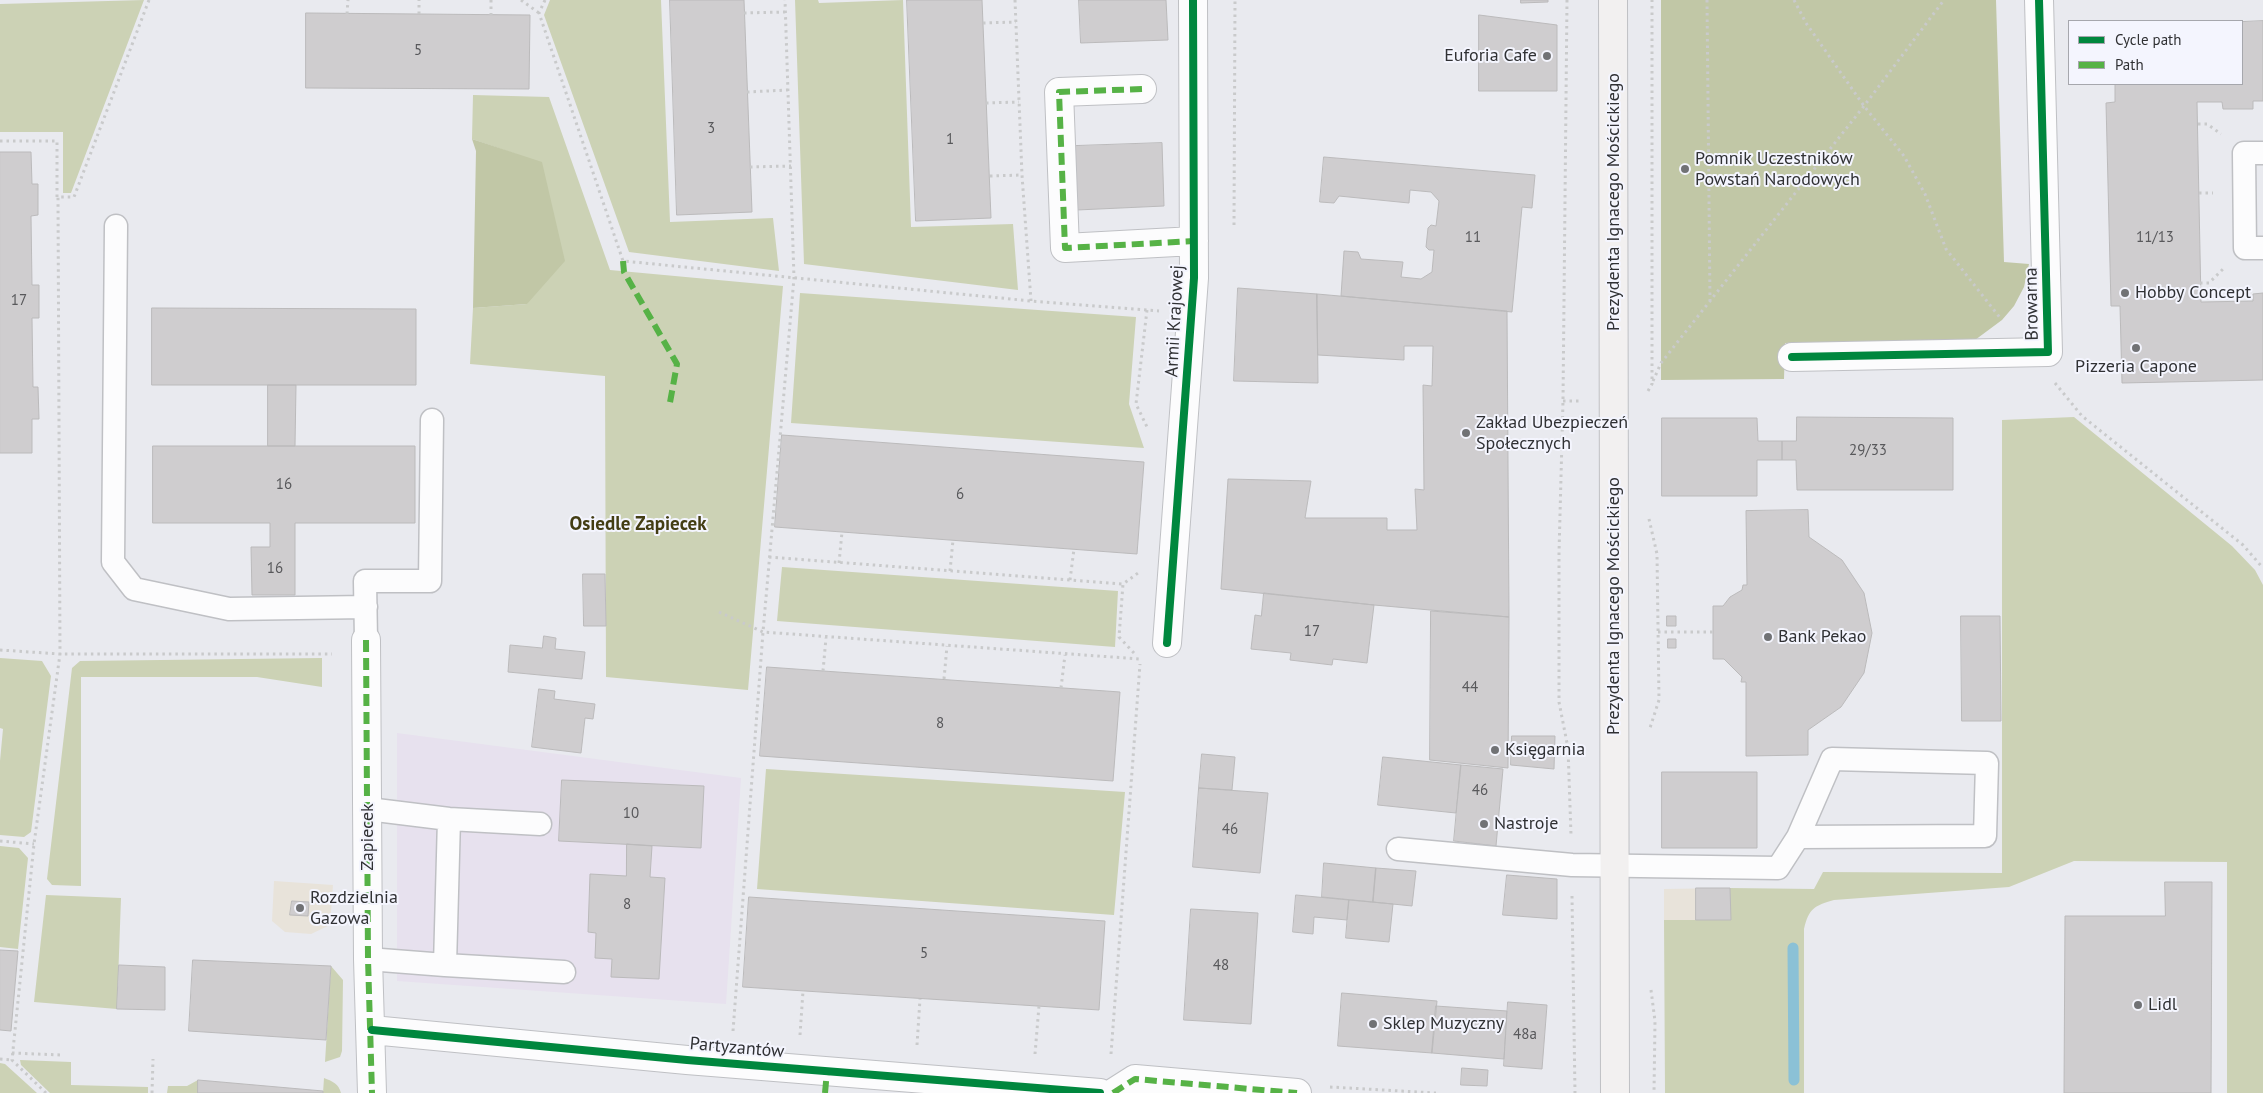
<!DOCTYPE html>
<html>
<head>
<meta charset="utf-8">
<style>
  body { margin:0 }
  #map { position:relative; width:2263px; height:1093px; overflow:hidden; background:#e9eaef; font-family:"PT Sans",sans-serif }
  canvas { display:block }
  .legend { position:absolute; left:2068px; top:20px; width:175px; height:65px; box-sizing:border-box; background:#f4f5fe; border:1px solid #a6a7ad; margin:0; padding:6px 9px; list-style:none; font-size:15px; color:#303134 }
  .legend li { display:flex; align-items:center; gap:10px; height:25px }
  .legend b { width:25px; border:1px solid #a6a7ad }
</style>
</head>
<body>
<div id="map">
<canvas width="2263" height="1093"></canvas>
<ul class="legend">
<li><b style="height:6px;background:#00873e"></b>Cycle path</li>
<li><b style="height:6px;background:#56b246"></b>Path</li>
</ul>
</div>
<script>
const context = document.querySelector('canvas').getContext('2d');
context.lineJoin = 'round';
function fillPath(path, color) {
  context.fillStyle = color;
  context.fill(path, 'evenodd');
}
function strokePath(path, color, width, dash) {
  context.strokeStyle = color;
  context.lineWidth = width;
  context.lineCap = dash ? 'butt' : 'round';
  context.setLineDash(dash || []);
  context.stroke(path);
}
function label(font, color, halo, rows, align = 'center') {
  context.font = font + ' "PT Sans",sans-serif';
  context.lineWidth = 4;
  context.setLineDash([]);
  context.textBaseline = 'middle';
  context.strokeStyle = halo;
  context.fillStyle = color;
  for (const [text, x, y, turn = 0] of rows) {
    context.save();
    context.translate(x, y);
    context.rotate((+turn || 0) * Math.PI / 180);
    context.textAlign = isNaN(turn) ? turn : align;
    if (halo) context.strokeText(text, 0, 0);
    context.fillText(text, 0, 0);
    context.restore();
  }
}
const industrial = new Path2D(`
  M274 881 333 885 330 925 311 934 285 932 272 921Z
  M1730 888 1731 920H1664V889Z`);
const education = new Path2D(`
  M397 733 741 778 726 1004 397 981Z`);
const green = new Path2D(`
  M144 0 71 193H63V132H0V4Z
  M550 0H661L670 222 773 218 779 271 629 252 544 15Z
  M795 0H818L819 3 903 0 911 227 1013 224 1018 290 804 264Z
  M473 95 549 97 610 270 783 286 748 690 606 677 605 376 470 364 473 308 527 304 542 163 472 139Z
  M800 293 1136 317 1129 404 1144 448 791 423Z
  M2074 417 2232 546 2255 570 2263 585V1093H2227V862L2074 861 2009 887 1834 900C1814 906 1809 908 1804 929V1093H1665L1664 920H1730V888L1814 889 1823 872 2002 873V420Z
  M782 567 1118 591 1115 647 777 621Z
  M0 658 42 661 51 676 31 832 24 837 0 835V761L3 729 0 728Z
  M322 658V687L257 677H81V886L52 885 47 879 72 668 80 661Z
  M766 769 1125 792 1114 915 757 889Z
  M0 846 19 848 28 858 18 949 0 947Z
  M46 895 121 898 117 1009 34 1002Z
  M331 966 343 980 342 1051 340 1057 325 1062Z
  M20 1060 71 1062V1085L148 1087V1093H50L21 1065Z
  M0 1063 5 1064 37 1093H0Z
  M324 1078C332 1081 339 1084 341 1093H323Z
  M198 1080V1093H167L168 1086H187Z`);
const forest = new Path2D(`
  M1661 0H1996L2004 262 2029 264 2024 287 2014 306 2002 320 1975 340 1785 343 1784 379 1661 380Z
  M472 139 542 162 565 261 527 304 473 308 476 151Z`);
const stream = new Path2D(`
  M1793 948 1794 1080`);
const building = new Path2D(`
  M670 0H744L752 212 677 215Z
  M907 0H982L991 218 916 221Z
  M1079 0H1166L1168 40 1081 43Z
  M1521 0H1548V2L1521 3Z
  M306 13 530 15 529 89 306 88Z
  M1479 15 1557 25V91H1479Z
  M2263 21V101H2253V109H2223L2222 102H2197L2201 302 2253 301V294L2263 293V380L2122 383 2120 306H2111L2106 103 2115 102V84H2242V22Z
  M1162 143 1164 206 1077 210 1075 146Z
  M0 152H31L32 184H38V215L31 216 32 285H39V318H32L33 387H38L39 419H32V453H0Z
  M1324 157 1535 175 1532 208 1522 207 1512 312 1341 296 1344 251 1358 252 1361 259 1403 262 1401 277 1421 279 1432 272 1434 250H1429L1426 247 1428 228 1431 225 1436 226 1439 201 1431 192 1410 190 1409 203 1339 196 1334 203 1320 202Z
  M1238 288 1317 294 1318 383 1234 381Z
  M1317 294 1507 311 1509 617 1374 605 1221 589 1228 479 1311 481 1305 518H1387V530H1417L1415 489 1424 490 1423 385 1432 386 1433 346H1404V360L1318 355Z
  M152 308 416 309V385H152Z
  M268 385H296L295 446H268Z
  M1797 417 1953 418V490H1797L1796 460H1782V441H1796Z
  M1662 418H1757L1758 441H1782V460H1757V496H1662Z
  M782 435 1144 462 1137 554 775 527Z
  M153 446H415V523H295V595H252L251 547H270V523H153Z
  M1808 510 1809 537 1842 560 1864 593 1872 633 1864 673 1841 707 1808 730V755L1746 756V682H1741L1742 677 1724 659H1713V606H1723L1730 597 1742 590 1743 585H1747L1746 511Z
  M583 574H605L606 626H584Z
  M1264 593 1374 605 1367 663 1333 659 1332 665 1290 660 1291 653 1251 649 1255 615 1261 616Z
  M1431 611 1509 617 1508 768 1430 760Z
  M1667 616H1676V626H1667Z
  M1961 616H2000L2001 721H1962Z
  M544 636 556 638 555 649 585 652 582 679 508 672 510 645 542 648Z
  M1668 639H1676V648H1668Z
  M767 667 1120 692 1113 781 760 756Z
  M539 689 555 691 554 699 595 704 593 719 585 718 581 753 532 747Z
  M1512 736H1555L1554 769 1511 765Z
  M1202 754 1235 757 1232 790 1199 788Z
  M1383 757 1461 765 1456 813 1378 805Z
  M1461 765 1503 769 1496 846 1454 841Z
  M1662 772H1757V848H1662Z
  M562 780 704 786 701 848 559 841Z
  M1199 788 1268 793 1260 873 1193 867Z
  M627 844 652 846 650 877 665 878 659 979 611 977 612 959 595 958 596 933 588 932 590 874 626 876Z
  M1324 863 1376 868 1373 902 1322 897Z
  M1376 868 1416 871 1412 906 1373 902Z
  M1507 875 1557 879V919L1503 915Z
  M2165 882H2212L2211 1093H2064L2065 916H2165Z
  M1696 888H1730L1731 920H1696Z
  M1296 895 1349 900 1347 920 1314 917 1313 934 1293 932Z
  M749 897 1105 921 1099 1010 743 987Z
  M1349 900 1393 904 1389 942 1346 938Z
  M292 901 309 902 308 916 290 915Z
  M1191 909 1258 913 1251 1024 1184 1020Z
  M0 950 18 951 11 1031 0 1030Z
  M193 960 331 966 326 1040 189 1031Z
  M119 965 165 967V1010L117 1009Z
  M1342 993 1437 1001 1432 1053 1338 1046Z
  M1508 1002 1547 1005 1542 1069 1504 1066Z
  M1436 1006 1507 1011 1504 1059 1432 1053Z
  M1462 1068 1488 1070 1487 1086 1461 1085Z
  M198 1080 323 1091V1093H198Z`);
const path = new Path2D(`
  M491 0V15
  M521 0 539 13
  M545 0 539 13 623 261 1031 301 1159 311
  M1015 0 1022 175 1031 301
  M1567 0 1563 401 1559 553V702L1568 748 1571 835
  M1707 0 1710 301
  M1794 0 1806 23 1864 106 1904 156 1925 194 1946 249 2001 319
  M744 13 785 12
  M347 14 348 0
  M419 14V0
  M983 23 1016 22
  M747 92 788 90
  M986 103 1019 102
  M2198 124H2207L2221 134
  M0 141H57V198
  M750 167 791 166
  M990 176 1022 175
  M2199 193H2213
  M1234 225 1235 0
  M2200 283H2209L2224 268
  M1147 310 1136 404 1148 429
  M1653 381 1661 363 1864 106 1944 0
  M2055 383 2082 416 2243 545 2263 568
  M1648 391 1652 384V0
  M1563 401H1581
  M1649 519 1657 554 1659 700 1650 728
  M769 557 1123 584
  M839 563 842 532
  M950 571 953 540
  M1070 580 1074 549
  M719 612 763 632 1140 659
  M1658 632H1713
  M0 650 60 654H332
  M1134 653 1119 637 1123 584 1138 573
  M823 671 826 638
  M944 679 947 646
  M1061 688 1065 655
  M0 841 34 844
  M1572 896 1575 1093
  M1651 990 1655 1021 1654 1093
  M733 1031 763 632 794 278 785 0
  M800 1035 803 991
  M917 1045 920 999
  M12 1053 61 1055
  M1035 1054 1039 1006
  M1111 1054 1140 664
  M0 1059 12 1060
  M1330 1087 1436 1093
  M46 1093 12 1060 34 844 60 654 58 197H74L149 0
  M152 1093 153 1059`);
const lane = new Path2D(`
  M2263 153H2244L2245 248H2263
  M116 226 113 562 134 589 229 609 366 607
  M366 640 365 581H430L432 420
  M368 809 449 819 540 824
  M1398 849 1572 865 1778 868 1798 837 1985 836 1987 763 1832 759 1798 837
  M368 959 445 965 449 819
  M445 965 564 972`);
const street = new Path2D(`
  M1142 89 1059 92 1065 248 1194 241
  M1792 357 2048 352 2039 0
  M366 640 368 959 372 1093
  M1167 643 1194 278 1193 0
  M372 1030 687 1060 1100 1093
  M1113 1093 1135 1079 1297 1093`);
const secondary = new Path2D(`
  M1613 0 1615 1093`);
const quiet = new Path2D(`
  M1142 89 1059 92 1065 248 1194 241
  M623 261 624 272 677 364 669 408
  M366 640 368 959 372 1093
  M825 1093 827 1071
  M1113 1093 1135 1079 1297 1093`);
const cycleway = new Path2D(`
  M1792 357 2048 352 2039 0
  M1167 643 1194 278 1193 0
  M372 1030 687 1060 1100 1093`);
const markers = [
  [1547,56,5,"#717275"],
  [1685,169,5,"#717275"],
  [2125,293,5,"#717275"],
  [2136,348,5,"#717275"],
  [1466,433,5,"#717275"],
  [1768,637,5,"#717275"],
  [1495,750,5,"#717275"],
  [1484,824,5,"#717275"],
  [300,908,5,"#717275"],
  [2138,1005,5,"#717275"],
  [1373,1024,5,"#717275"]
];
const numberNames = [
  ["5",418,51],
  ["3",711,129],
  ["1",950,140],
  ["11",1473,238],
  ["11/13",2155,238],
  ["17",19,301],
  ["29/33",1868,451],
  ["16",284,485],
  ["6",960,495],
  ["16",275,569],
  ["17",1312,632],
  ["44",1470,688],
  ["8",940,724],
  ["46",1480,791],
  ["10",631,814],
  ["46",1230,830],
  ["8",627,905],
  ["5",924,954],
  ["48",1221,966],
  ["48a",1525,1035]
];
const poiNames = [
  ["Euforia Cafe",1537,56,"right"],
  ["Pomnik Uczestników",1695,159],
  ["Powstań Narodowych",1695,180],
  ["Hobby Concept",2135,293],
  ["Pizzeria Capone",2136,367,"center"],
  ["Zakład Ubezpieczeń",1476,423],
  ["Społecznych",1476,444],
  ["Bank Pekao",1778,637],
  ["Księgarnia",1505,750],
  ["Nastroje",1494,824],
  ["Rozdzielnia",310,898],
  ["Gazowa",310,919],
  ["Lidl",2148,1005],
  ["Sklep Muzyczny",1383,1024]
];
const streetNames = [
  ["Prezydenta Ignacego Mościckiego",1614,202,-90],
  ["Browarna",2032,304,-91],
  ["Armii Krajowej",1175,321,-87],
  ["Prezydenta Ignacego Mościckiego",1614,606,-90],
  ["Zapiecek",368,837,-90],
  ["Partyzantów",737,1048,5]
];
const neighbourhoodNames = [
  ["Osiedle Zapiecek",638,525]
];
fillPath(industrial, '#e8e3da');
fillPath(education, '#e7e1ee');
fillPath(green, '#ccd2b5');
fillPath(forest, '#c1c7a6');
strokePath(stream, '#8bc1d6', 11);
fillPath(building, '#cfcdcf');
strokePath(building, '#bbbabb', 1);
strokePath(lane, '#bfc0c4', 25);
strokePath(street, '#bfc0c4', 30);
strokePath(secondary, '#bfc0c4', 30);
strokePath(path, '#c9cacb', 3, [2.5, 4]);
strokePath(lane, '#fcfcfd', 22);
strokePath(street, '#fcfcfd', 28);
strokePath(secondary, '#f2f0f0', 28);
strokePath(quiet, '#56b246', 6, [12, 6]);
strokePath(cycleway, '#00873e', 8);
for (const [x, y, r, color] of markers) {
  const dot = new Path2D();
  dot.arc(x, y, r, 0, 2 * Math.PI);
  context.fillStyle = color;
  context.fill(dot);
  strokePath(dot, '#f4f5fe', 2);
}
label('15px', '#58585b', null, numberNames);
label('18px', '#303134', '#f4f5fe', poiNames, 'left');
label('18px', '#303134', '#f4f5fe', streetNames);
label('bold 19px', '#433d13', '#f4f5fe', neighbourhoodNames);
</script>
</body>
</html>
